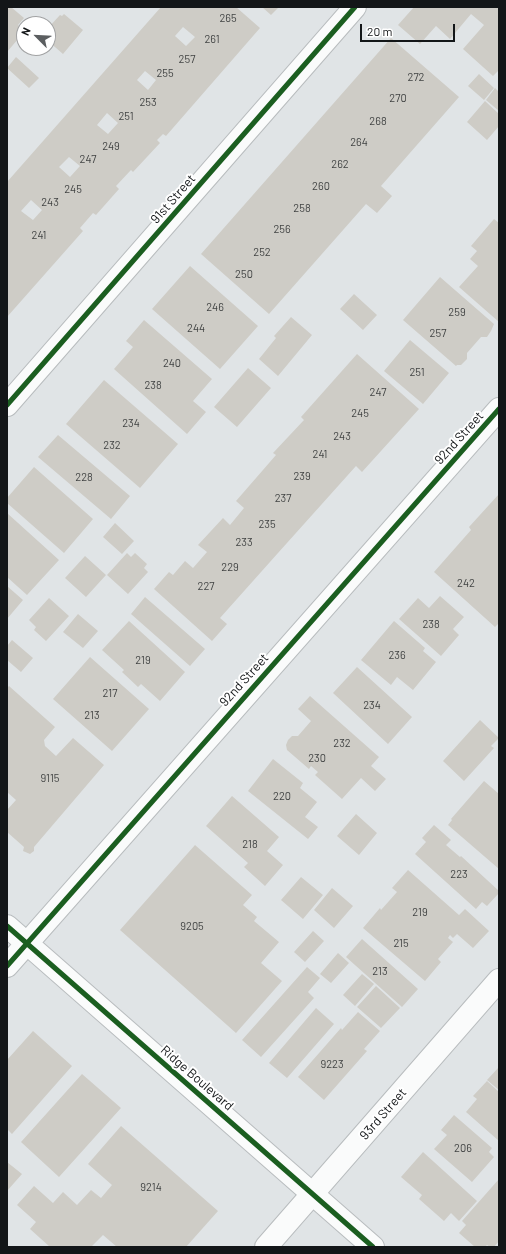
<!DOCTYPE html>
<html>
<head>
<meta charset="utf-8">
<style>
  body { margin:0 }
  #map { position:relative; width:506px; height:1254px; overflow:hidden; background:#e0e4e6; font-family:Barlow,sans-serif }
  canvas { display:block }
  .frame { position:absolute; inset:0; border:8px solid #131618; pointer-events:none }
  .north { position:absolute; left:16px; top:16px; width:40px; height:40px; box-sizing:border-box; background:#fff; border:1px solid #a1a2a3; border-radius:50%; rotate:294deg; font-size:11px; font-weight:700; line-height:16px; text-align:center; color:#131618 }
  .north::after { content:''; display:block; margin:auto; width:14px; height:18px; background:#5b5e60; clip-path:polygon(50% 0,100% 100%,50% 72%,0 100%) }
  .scale { position:absolute; left:360px; top:24px; width:95px; height:18px; box-sizing:border-box; border:2px solid #131618; border-top:0; padding-left:5px; font-size:12px; line-height:14px; white-space:nowrap; color:#131618; -webkit-text-stroke:3px #fff; paint-order:stroke }
</style>
</head>
<body>
<div id="map">
<canvas width="506" height="1254"></canvas>
<div class="frame"></div>
<div class="north">N</div>
<div class="scale">20 m</div>
</div>
<script>
const context = document.querySelector('canvas').getContext('2d');
context.lineJoin = 'round';
function fillPath(path, color) {
  context.fillStyle = color;
  context.fill(path, 'evenodd');
}
function strokePath(path, color, width, dash) {
  context.strokeStyle = color;
  context.lineWidth = width;
  context.lineCap = dash ? 'butt' : 'round';
  context.setLineDash(dash || []);
  context.stroke(path);
}
function label(font, color, halo, rows, align = 'center') {
  context.font = font + ' Barlow,sans-serif';
  context.lineWidth = 4;
  context.setLineDash([]);
  context.textBaseline = 'middle';
  context.strokeStyle = halo;
  context.fillStyle = color;
  for (const [text, x, y, turn = 0] of rows) {
    context.save();
    context.translate(x, y);
    context.rotate((+turn || 0) * Math.PI / 180);
    context.textAlign = isNaN(turn) ? turn : align;
    if (halo) context.strokeText(text, 0, 0);
    context.fillText(text, 0, 0);
    context.restore();
  }
}
const building = new Path2D(`
  M7 7H11L24 18 18 25 24 30V32L7 52Z
  M161 7H236L260 28 166 136 163 134 157 140 160 143 133 172 131 170 116 186 119 189 96 215 93 213 80 228 83 231 7 317V182ZM183 27 195 37 186 46 175 36ZM145 71 156 80 148 90 137 80ZM107 113 118 123 108 134 97 125ZM69 157 80 166 70 177 59 167ZM31 200 42 210 33 220 21 211Z
  M262 7H279L271 15Z
  M414 7H499V70L493 76 463 49 484 25 471 14 450 39 436 26 420 44 398 25Z
  M64 14 83 30 63 54 48 41V28L60 15 62 16Z
  M391 38 459 97 381 186 392 196 377 213 366 204 269 314 201 254Z
  M16 57 39 78 29 88 7 68Z
  M479 74 494 88 484 100 468 86Z
  M495 88 499 92V111L486 100Z
  M485 101 499 114V126L487 140 467 122Z
  M494 219 499 223V322L459 287 478 266 470 259 477 251 471 246Z
  M190 266 258 326 220 369 152 309Z
  M440 277 494 324 491 331 487 337H481L467 353V359L461 365H457L456 366 403 320Z
  M354 294 377 315 363 330 340 309Z
  M291 317 312 335 278 376 259 359 276 338 274 336Z
  M144 320 212 379 193 401 206 412 187 434 114 369 133 347 126 341Z
  M410 340 449 373 423 404 384 371Z
  M357 354 419 409 362 472 356 466 278 553 220 618 227 624 212 641 154 589 169 572 173 575 185 561 193 568 207 552 198 545 223 518 230 525 244 508 236 501 276 455 273 453 304 420 301 417Z
  M248 368 271 388 237 427 214 407Z
  M104 380 178 444 140 488 66 424Z
  M58 435 130 496 111 519 38 457Z
  M34 467 93 519 64 553 7 503V498Z
  M499 494V623L495 627 434 572 471 530 469 527Z
  M7 513 59 560 27 595 7 577Z
  M115 523 134 541 122 554 103 537Z
  M127 553 131 557 135 553 147 564 144 568 148 572 128 594 107 575Z
  M85 556 106 575 86 597 65 578Z
  M7 586 23 600 7 619Z
  M440 596 464 617 453 629 459 635 441 656 399 619 418 598 429 608Z
  M145 597 205 649 190 666 131 614Z
  M49 598 69 616 46 641 34 630 36 627 29 620Z
  M78 614 98 631 83 648 63 632Z
  M129 621 185 672 160 701 141 684 138 687 122 672 124 670 102 650Z
  M394 621 425 648 423 651 436 662 413 690 397 677 391 685 361 660Z
  M12 640 33 658 21 672 7 660V646Z
  M90 657 149 709 112 751 53 699Z
  M357 667 412 717 388 744 333 693Z
  M9 686 55 727 44 740 45 746 56 756 73 738 104 765 34 847V851L30 854 23 851 24 847 7 832V810L16 800 7 792V688Z
  M310 696 379 757 371 766 386 779 375 791 361 778 342 799 315 775 318 772 311 766 309 769 287 750 286 745 288 740 292 736H298L311 721 298 709Z
  M480 720 499 738 491 746 494 748 464 781 443 761Z
  M273 759 303 783 300 788 317 802 305 817 318 827 308 839 248 791Z
  M484 781 499 794V869L448 825 452 820 451 819Z
  M232 796 279 837 267 851 283 865 265 886 244 867 248 863 206 826Z
  M356 814 377 833 359 855 337 836Z
  M434 825 451 840 446 845 460 857 461 856 499 891V893L487 906 482 902 476 909 415 854 426 842 422 838Z
  M195 845 252 895 243 905 257 917 254 921 279 942 261 963 282 981 236 1033 120 930Z
  M408 870 459 915 465 909 489 931 473 948 457 934 453 938 450 935 448 938 453 942 438 959 441 962 425 981 363 928 380 908 381 910 397 892 392 888Z
  M301 877 323 895 303 919 281 900Z
  M332 888 353 906 334 928 314 910Z
  M313 931 324 941 305 962 294 952Z
  M362 939 418 989 402 1007 346 957Z
  M338 953 349 963 331 983 320 974Z
  M307 967 320 978 308 992 314 998 261 1057 242 1040Z
  M362 974 374 984 355 1006 343 995Z
  M376 986 400 1008 381 1028 357 1007Z
  M316 1008 334 1024 287 1078 269 1063Z
  M358 1012 380 1031 364 1049 367 1051 324 1100 298 1077 341 1028 342 1030Z
  M33 1031 72 1066 12 1134 7 1129V1060Z
  M499 1067V1090L487 1080Z
  M82 1074 121 1108 59 1177 21 1142Z
  M487 1081 499 1092V1141L466 1112 477 1099 473 1096Z
  M454 1115 492 1148 489 1152 494 1157 472 1182 434 1149 447 1135 441 1130Z
  M121 1126 218 1211 186 1247H117L103 1235 91 1247H50L30 1229 36 1222 17 1205 34 1186 53 1203 63 1192 77 1205 91 1190 101 1198 112 1185 88 1164Z
  M423 1152 477 1201 459 1221 451 1213 444 1221 419 1199 422 1195 401 1177Z
  M7 1162 22 1174 7 1191Z
  M499 1179V1241L494 1247H490L487 1245 485 1247H475L459 1233 466 1225 462 1221Z`);
const minor = new Path2D(`
  M7 405 355 7
  M7 966 499 409
  M266 1247 499 980`);
const tertiary = new Path2D(`
  M7 926 373 1247`);
const cycleway = new Path2D(`
  M7 405 355 7
  M7 926 373 1247
  M7 966 499 409`);
const numberNames = [
  ["265",228,18],
  ["261",212,39],
  ["257",187,59],
  ["255",165,73],
  ["272",416,77],
  ["270",398,98],
  ["253",148,102],
  ["251",126,116],
  ["268",378,121],
  ["264",359,142],
  ["249",111,146],
  ["247",88,159],
  ["262",340,164],
  ["260",321,186],
  ["245",73,189],
  ["243",50,202],
  ["258",302,208],
  ["256",282,229],
  ["241",39,235],
  ["252",262,252],
  ["250",244,274],
  ["246",215,307],
  ["259",457,312],
  ["244",196,328],
  ["257",438,333],
  ["240",172,363],
  ["251",417,372],
  ["238",153,385],
  ["247",378,392],
  ["245",360,413],
  ["234",131,423],
  ["243",342,436],
  ["232",112,445],
  ["241",320,454],
  ["239",302,476],
  ["228",84,477],
  ["237",283,498],
  ["235",267,524],
  ["233",244,542],
  ["229",230,567],
  ["242",466,583],
  ["227",206,586],
  ["238",431,624],
  ["236",397,655],
  ["219",143,660],
  ["217",110,693],
  ["234",372,705],
  ["213",92,715],
  ["232",342,743],
  ["230",317,758],
  ["9115",50,778],
  ["220",282,796],
  ["218",250,844],
  ["223",459,874],
  ["219",420,912],
  ["9205",192,926],
  ["215",401,943],
  ["213",380,971],
  ["9223",332,1064],
  ["206",463,1148],
  ["9214",151,1187]
];
const streetNames = [
  ["91st Street",173,199,-49],
  ["92nd Street",459,438,-48],
  ["92nd Street",244,680,-48],
  ["Ridge Boulevard",197,1078,41],
  ["93rd Street",383,1114,-49]
];
fillPath(building, '#ceccc6');
strokePath(minor, '#b8bcbe', 24);
strokePath(tertiary, '#b8bcbe', 24);
strokePath(minor, '#fafbfb', 22);
strokePath(tertiary, '#fafbfb', 22);
strokePath(cycleway, '#1b5e20', 5);
label('11px', '#424444', null, numberNames);
label('13px', '#131618', '#fff', streetNames);
</script>
</body>
</html>
